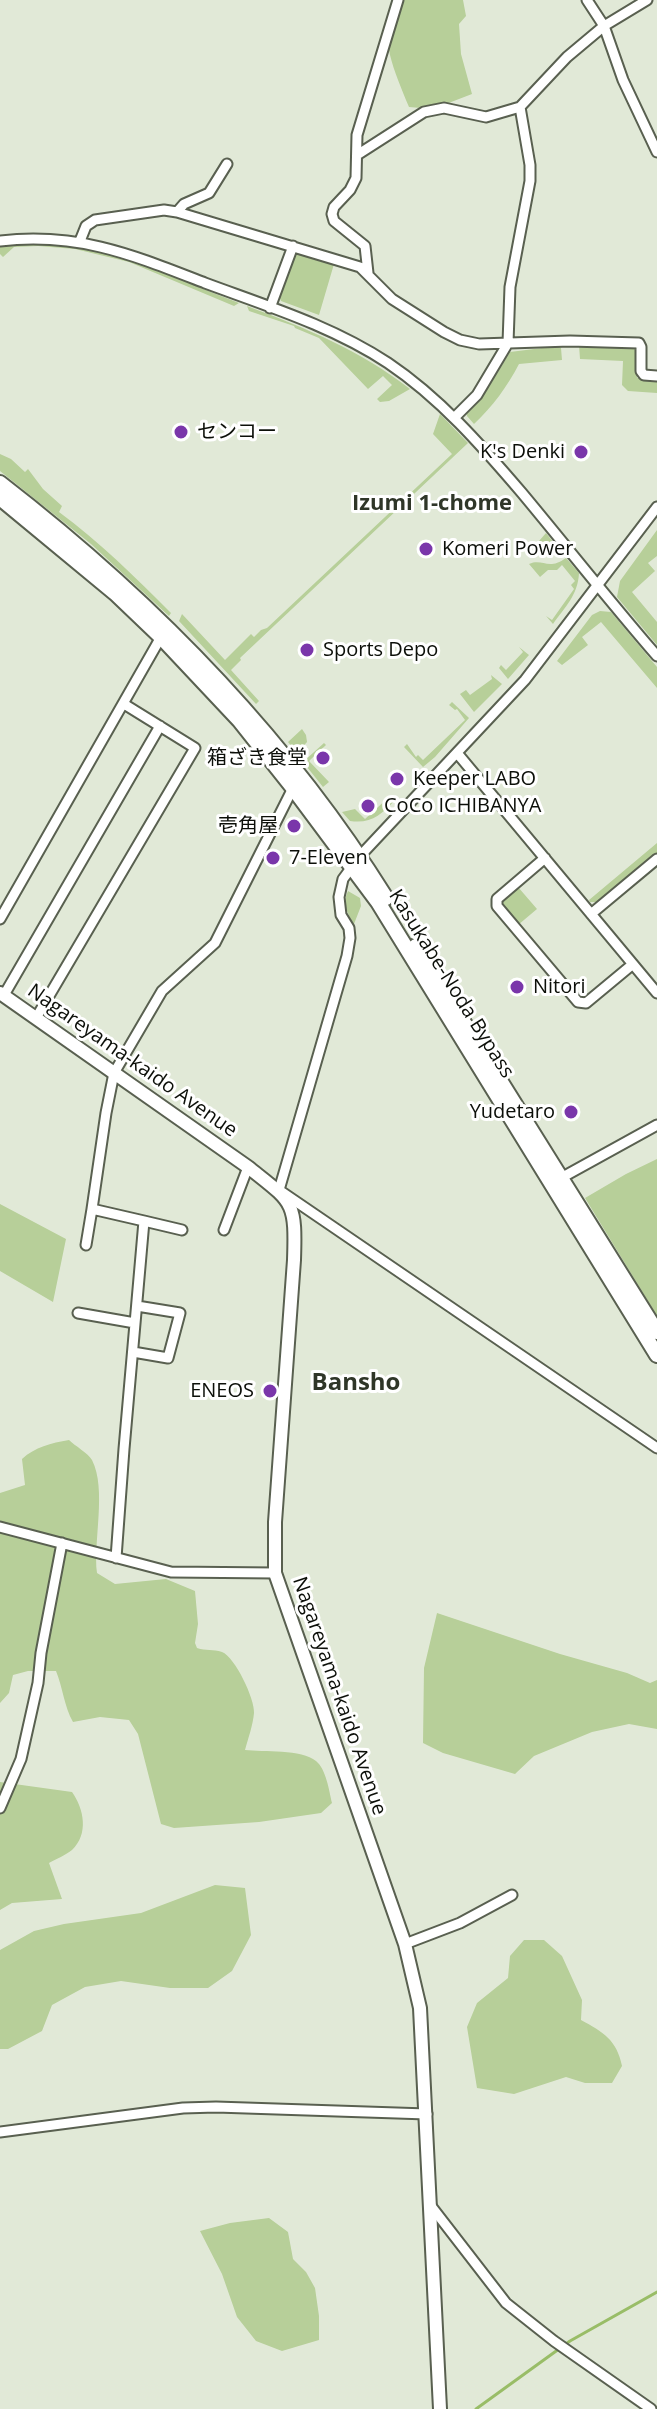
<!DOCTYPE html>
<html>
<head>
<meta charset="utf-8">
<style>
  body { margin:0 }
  canvas { display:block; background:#e1e9d7 }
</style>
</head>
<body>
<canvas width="657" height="2409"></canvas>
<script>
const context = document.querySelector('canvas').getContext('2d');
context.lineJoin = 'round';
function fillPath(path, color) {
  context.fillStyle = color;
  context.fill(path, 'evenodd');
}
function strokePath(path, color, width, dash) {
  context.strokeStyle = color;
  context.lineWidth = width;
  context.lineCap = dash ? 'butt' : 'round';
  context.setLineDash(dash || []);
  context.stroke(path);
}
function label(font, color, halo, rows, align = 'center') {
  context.font = font + ' "Open Sans","Noto Sans JP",sans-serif';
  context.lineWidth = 6;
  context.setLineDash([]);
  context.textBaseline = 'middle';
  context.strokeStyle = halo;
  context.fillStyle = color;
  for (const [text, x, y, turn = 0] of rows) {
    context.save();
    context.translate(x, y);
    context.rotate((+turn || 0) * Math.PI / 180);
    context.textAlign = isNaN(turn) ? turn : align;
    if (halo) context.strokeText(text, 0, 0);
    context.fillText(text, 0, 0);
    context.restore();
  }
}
const green = new Path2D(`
  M392 0H463L466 16 459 24 461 54 472 94 433 109 409 107C394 70 379 40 392 0Z
  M41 243C118 248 170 277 239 303L234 306 129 262 75 249 38 246 14 247 3 257 0 254V246Z
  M298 253 334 264 319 315 281 301 279 296 293 255Z
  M247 306C306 328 361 351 410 389L389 401 380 402 377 399 392 385 383 376 368 389 319 338 295 328 294 326 249 311Z
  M579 345H617L634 348 637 352V378L657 380V393L628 391 622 385 623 361 580 359Z
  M558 346 561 348 562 360 519 364C507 387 493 406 474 424L467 416 466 412 487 390 510 352Z
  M440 414 468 443 240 658 241 660 231 670 259 701 256 704 179 621 182 614 225 660 251 634 254 637 261 630 267 628 452 454 433 434Z
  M0 454 11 459 25 472 28 469 43 489 62 506 59 512C100 542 135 577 171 613L169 616 91 544 0 471Z
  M657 530V556L648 563 655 571 632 592 657 622V645L617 597 620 581Z
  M546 533 561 552 552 557 535 553 532 549Z
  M566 558 579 573C578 595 565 607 553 624L546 616 552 620 574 589 571 585 575 581 562 565 557 570H548L540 577 529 564C543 558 548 571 566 558Z
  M600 611 611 612 657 667V688L601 622 582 637 588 645 562 665 557 661 592 615Z
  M519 647 529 655 508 679 499 668 501 665 506 670 523 652Z
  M491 675 502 684 474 712 460 694 466 690 470 695 492 679Z
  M452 702 469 718 435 757 423 767 404 747 407 744 416 757 418 755 423 760 465 720 457 709 455 710 449 705Z
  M302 729 306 735 307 742 297 753 288 742Z
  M324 743 326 745 309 761 329 782 323 787 303 762Z
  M390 796 395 800C381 815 371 824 350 821L342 812 355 809 365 819Z
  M657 843V853L600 902H590L589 900Z
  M518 887 537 909 518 925 502 905V900Z
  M348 891 360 898 361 906 354 924C347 913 342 903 348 891Z
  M657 1159V1316L585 1198 626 1174Z
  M0 1204 66 1239 53 1302 0 1271Z
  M69 1440C75 1446 88 1453 92 1460 107 1489 93 1542 97 1573L115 1584 166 1579 195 1591 198 1624 195 1643 197 1648C206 1651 213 1649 222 1652 235 1657 255 1699 254 1713 253 1725 248 1739 245 1750 263 1752 302 1749 316 1761 326 1769 329 1790 332 1803L321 1813 259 1822 174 1828 161 1824 138 1734 129 1720 100 1717 73 1722C64 1706 63 1688 56 1671H28L13 1675 9 1693 0 1703V1493L25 1485 22 1459C35 1447 51 1443 69 1440Z
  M437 1613 560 1654 627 1673 650 1683 657 1680V1729L629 1724 592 1732 534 1756 515 1774 443 1753 423 1743 424 1668Z
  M0 1782 72 1792C84 1809 89 1834 72 1850 66 1855 56 1859 49 1863L62 1899 12 1903 0 1910Z
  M215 1885 245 1888 251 1935 232 1971 208 1988H170L121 1981 85 1987 52 2005 42 2031 8 2049H0V1950L34 1931 64 1924 141 1913Z
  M524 1940H544L562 1956 582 2000 581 2020C603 2032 617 2040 622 2066L612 2083H585L566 2077 514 2094 477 2088 467 2027 477 2003 508 1978 510 1956Z
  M269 2218 288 2232 293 2259 306 2272 315 2288 319 2316V2340L282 2351 256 2341 237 2317 222 2274 200 2231 230 2223Z`);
const stream = new Path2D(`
  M476 2409 570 2341 657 2292`);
const minor = new Path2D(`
  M587 0 604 26 623 80 657 152
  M357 155 424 112 444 108 486 117 520 107 567 57 604 26 647 0
  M177 212 184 204 209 193 227 164
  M0 241C79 232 133 255 205 283 267 306 332 326 388 363 440 398 481 445 522 493 567 547 611 603 657 656
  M80 241 86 226 95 220 164 210 177 212 360 267 392 299 444 332 460 340 479 344 570 341 639 343 641 347V371L644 375 657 376
  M368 273 365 246 334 221 332 214 334 207 350 190 356 178 357 135 398 0
  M270 308 293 246
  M454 418 477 395 508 343 510 287 530 181V165L520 107
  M657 507 525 680 360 856 343 879 339 897 341 915 349 928 350 938 347 956 279 1190 657 1448
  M457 753 657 993
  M545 858 497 899V906L578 1002 586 1003 633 964
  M591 914 657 859
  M0 919 161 637
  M4 995 160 726
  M36 1018 195 748 124 704
  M561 1178 657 1125
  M144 1221 182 1230
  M224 1230 248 1167
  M86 1245 92 1209
  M78 1313 135 1323
  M133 1352 168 1358 180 1313 137 1306
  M0 1527 171 1572 275 1573
  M116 1558 124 1449 144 1221 92 1209 106 1113 114 1073 162 991 215 943 293 788
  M0 1808 21 1759 38 1683 41 1653 62 1543
  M405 1944 460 1923 512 1895
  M0 2132 183 2108 216 2107 427 2114
  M431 2206 506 2303 554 2341 651 2409`);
const major = new Path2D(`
  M0 993 248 1167C293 1203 296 1200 294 1260L275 1522V1573L405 1944 420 2008 440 2409`);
const highway = new Path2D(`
  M0 483C150 599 285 736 386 898
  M0 498 115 593 161 637 239 720 293 788 378 902 657 1355
  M416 946 657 1332`);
const markers = [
  [181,432,8,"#7a36aa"],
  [581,452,8,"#7a36aa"],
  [426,549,8,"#7a36aa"],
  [307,650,8,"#7a36aa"],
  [323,758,8,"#7a36aa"],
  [397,779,8,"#7a36aa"],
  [368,806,8,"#7a36aa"],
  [294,826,8,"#7a36aa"],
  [273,858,8,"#7a36aa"],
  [517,987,8,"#7a36aa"],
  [571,1112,8,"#7a36aa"],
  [270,1391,8,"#7a36aa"]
];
const poiNames = [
  ["センコー",197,432],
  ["K's Denki",565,452,"right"],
  ["Komeri Power",442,549],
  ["Sports Depo",323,650],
  ["箱ざき食堂",307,758,"right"],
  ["Keeper LABO",413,779],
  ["CoCo ICHIBANYA",384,806],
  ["壱角屋",278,826,"right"],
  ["7-Eleven",289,858],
  ["Nitori",533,987],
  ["Yudetaro",555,1112,"right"],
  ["ENEOS",254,1391,"right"]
];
const streetNames = [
  ["Kasukabe-Noda Bypass",451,984,58],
  ["Nagareyama-kaido Avenue",132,1061,35],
  ["Nagareyama-kaido Avenue",339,1696,71]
];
const neighbourhoodNames = [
  ["Izumi 1-chome",432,504]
];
const quarterNames = [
  ["Bansho",356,1383]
];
fillPath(green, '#b7cf99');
strokePath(stream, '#99bd67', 3);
strokePath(minor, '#596050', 13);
strokePath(major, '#596050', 16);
strokePath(highway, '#596050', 18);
strokePath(minor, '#fff', 9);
strokePath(major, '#fff', 12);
strokePath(highway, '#fff', 14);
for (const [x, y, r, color] of markers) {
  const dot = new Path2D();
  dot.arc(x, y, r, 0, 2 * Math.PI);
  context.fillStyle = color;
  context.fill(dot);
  strokePath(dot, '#fff', 3);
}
label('20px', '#0c0f09', '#fff', poiNames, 'left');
label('20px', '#0c0f09', '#fff', streetNames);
label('bold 22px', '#2f3628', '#fff', neighbourhoodNames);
label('bold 24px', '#2f3628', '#fff', quarterNames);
</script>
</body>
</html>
